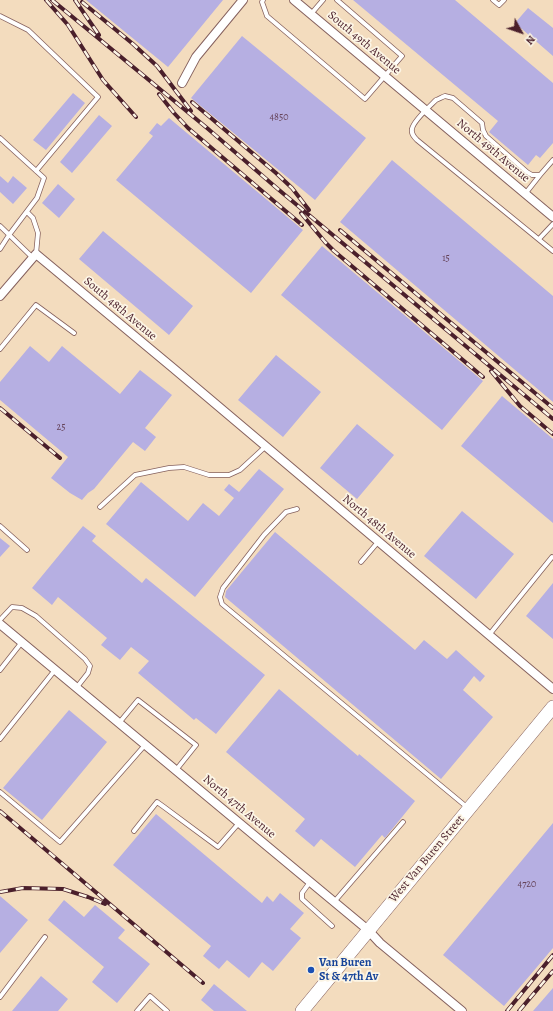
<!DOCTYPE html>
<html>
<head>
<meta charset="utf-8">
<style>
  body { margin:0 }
  #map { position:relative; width:553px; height:1011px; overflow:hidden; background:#f3dcbe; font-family:Alegreya,serif }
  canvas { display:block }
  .north { position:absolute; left:501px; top:12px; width:40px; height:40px; -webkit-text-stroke:3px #fcf5e5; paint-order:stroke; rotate:130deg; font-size:11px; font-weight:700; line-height:16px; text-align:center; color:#4a1f2b }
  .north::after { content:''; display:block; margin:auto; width:14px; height:18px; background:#4a1f2b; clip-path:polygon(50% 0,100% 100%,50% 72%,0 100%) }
</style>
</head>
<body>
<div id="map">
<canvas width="553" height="1011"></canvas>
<div class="north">N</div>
</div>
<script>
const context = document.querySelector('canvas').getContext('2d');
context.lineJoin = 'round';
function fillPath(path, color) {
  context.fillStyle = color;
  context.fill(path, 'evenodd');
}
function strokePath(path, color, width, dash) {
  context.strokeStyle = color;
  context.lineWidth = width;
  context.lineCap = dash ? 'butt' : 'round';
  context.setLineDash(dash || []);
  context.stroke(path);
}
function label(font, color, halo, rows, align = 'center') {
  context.font = font + ' Alegreya,serif';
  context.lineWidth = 3.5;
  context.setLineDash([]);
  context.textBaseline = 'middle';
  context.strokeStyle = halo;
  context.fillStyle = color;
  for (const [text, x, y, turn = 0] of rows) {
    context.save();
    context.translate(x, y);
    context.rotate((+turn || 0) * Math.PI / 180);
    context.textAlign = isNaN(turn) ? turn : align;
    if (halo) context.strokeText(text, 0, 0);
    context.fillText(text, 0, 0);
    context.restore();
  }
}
const building = new Path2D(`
  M86 0H223L168 67Z
  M353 0H455L553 83V143L540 158 536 155 528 165 489 132 498 121Z
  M528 8 553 28V56L515 23Z
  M242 36 366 138 315 200 191 98Z
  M73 93 85 103 46 150 33 140Z
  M99 115 112 126 72 173 60 162Z
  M169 118 303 230 251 293 116 180 153 136 149 133 157 123 161 126Z
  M392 160 553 296V402L340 222Z
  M0 176 8 183 13 176 27 188 13 204 0 192Z
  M58 184 75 199 59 218 42 203Z
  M103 231 193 306 169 335 79 259Z
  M322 246 483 381 442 430 281 295Z
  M30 346 49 362 62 346 120 394 140 370 172 395 145 428 156 437 145 451 133 442 94 489 88 493 82 500 70 493 51 478 68 457 0 400V382Z
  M276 355 321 392 283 437 238 400Z
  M502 396 553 439V523L461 446Z
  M357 424 394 455 357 499 320 468Z
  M259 469 284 489 195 597 106 524 141 482 188 521 203 503 219 516 234 498 224 490 229 484 239 492Z
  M462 511 514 554 476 599 424 556Z
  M83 526 96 536 92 541 142 583 146 578 265 675 216 734 196 718 194 720 138 673 149 661 131 647 120 660 101 645 107 638 58 597 52 605 32 588Z
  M275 532 415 650 424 640 447 659 456 650 485 676 480 682 474 676 463 690 493 717 441 779 225 597 226 591Z
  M0 538 10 546 0 557Z
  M553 583V639L526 616Z
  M279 689 358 756 359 754 415 801 385 838 382 835 355 867 321 839 314 847 295 831 305 819 226 752Z
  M69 710 107 742 42 820 3 788Z
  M156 814 262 903 267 896 273 902 280 893 304 913 290 929 301 938 273 971 262 962 249 978 227 960 219 969 203 956 211 946 113 865Z
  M553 823V948L504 1006 443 955Z
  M0 896 28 920 0 953Z
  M64 900 84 917 95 905 125 930 118 938 150 964 117 1003 92 982 104 967 48 920Z
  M41 976 68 999 58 1011H12Z
  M214 984 247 1011H214L201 1000Z
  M553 988V1011H533Z`);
const lane = new Path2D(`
  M263 0 262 2 267 16 365 99 402 56 337 0
  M493 0 499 5 504 0
  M311 14 323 0
  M0 16 28 30 98 97 36 171
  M0 138 44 178 37 198 9 235 0 249
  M553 160 540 175H532L527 172 486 136 483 130 482 123 453 98 445 96C442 97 439 99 436 100 430 106 413 121 412 129 411 134 414 137 417 140L553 251
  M525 194 540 175
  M27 212 33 218 38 233 36 254
  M0 226 33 258
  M539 239 553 224
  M0 349 36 305 74 333
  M100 507 135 475 169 468 184 467 209 475H229L240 470 265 447
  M297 509 286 512 264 535 223 588 220 597 222 604 468 808
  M0 526 27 550
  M361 562 378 542
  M0 620 12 607 22 608 36 616 85 659 90 666 88 673 77 687
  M489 635 552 557
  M0 670 22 642
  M119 723 138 700 196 745 176 770
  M0 739 55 670
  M0 792 60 842 145 745
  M134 831 157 802 164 807 218 847 239 823
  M310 882 302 893V899L332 926
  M334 902 403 822
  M0 997 45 937
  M137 1011 150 996 167 1011`);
const street = new Path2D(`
  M294 0 553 217
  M182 83 196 57 243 0
  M0 296 36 254 173 368 553 689
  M0 624 356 920 368 930 380 943 462 1011`);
const primary = new Path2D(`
  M302 1011 553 707`);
const rail = new Path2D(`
  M46 0 68 25 103 80 136 117
  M52 0 207 128 279 190 553 419
  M75 0 99 35
  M82 2 133 44 157 66 191 111
  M159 94 174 113 188 128 302 225
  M192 102 276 173 292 188 309 210
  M301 213 325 242 334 251 483 377
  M340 230 553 408
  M491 371 520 406 553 434
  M0 408 60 458
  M0 811C68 868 135 926 203 983
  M0 892 23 888 63 889 88 897 105 904
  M507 1011 553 955
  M519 1011 553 971`);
const markers = [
  [311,970,4,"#1a4fb4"]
];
const numberNames = [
  ["4850",279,118],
  ["15",446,259],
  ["25",61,428],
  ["4720",527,885]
];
const streetNames = [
  ["South 49th Avenue",364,43,40],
  ["North 49th Avenue",493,151,40],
  ["South 48th Avenue",120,309,40],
  ["North 48th Avenue",379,527,40],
  ["North 47th Avenue",239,807,40],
  ["West Van Buren Street",427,859,-50]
];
const transitNames = [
  ["Van Buren",319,963],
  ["St & 47th Av",319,977]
];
fillPath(building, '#b6afe2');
strokePath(lane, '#85615e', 5.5);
strokePath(street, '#85615e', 10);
strokePath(primary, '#85615e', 14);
strokePath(lane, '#fff', 4);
strokePath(street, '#fff', 8);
strokePath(primary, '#fff', 13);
strokePath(rail, '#4a1f2b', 4);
strokePath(rail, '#fcf5e5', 2.5, [8]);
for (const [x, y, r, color] of markers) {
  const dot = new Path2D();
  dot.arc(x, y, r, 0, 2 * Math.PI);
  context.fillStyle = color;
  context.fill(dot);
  strokePath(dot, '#fcf5e5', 1.5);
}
label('10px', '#654359', null, numberNames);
label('12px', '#4a1f2b', '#fcf5e5', streetNames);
label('bold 12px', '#164399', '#fcf5e5', transitNames, 'left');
</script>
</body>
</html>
